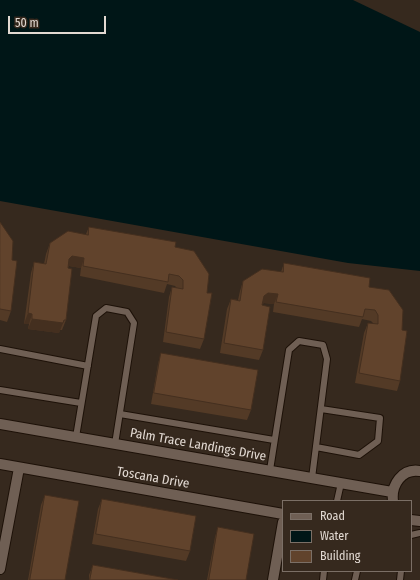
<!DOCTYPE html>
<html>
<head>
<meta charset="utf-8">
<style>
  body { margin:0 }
  #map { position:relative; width:420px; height:580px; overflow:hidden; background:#36291e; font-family:"Fira Sans Condensed",sans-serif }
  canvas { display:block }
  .legend { position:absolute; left:282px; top:500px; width:130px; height:72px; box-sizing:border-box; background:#36291e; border:1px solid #7b6f66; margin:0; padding:5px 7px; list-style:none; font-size:12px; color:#e2d9d2 }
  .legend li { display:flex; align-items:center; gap:8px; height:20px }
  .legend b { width:20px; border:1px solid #7b6f66 }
  .scale { position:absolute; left:8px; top:16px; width:98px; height:18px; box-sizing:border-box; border:2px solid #e2d9d2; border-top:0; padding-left:5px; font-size:12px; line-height:14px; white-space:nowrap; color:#e2d9d2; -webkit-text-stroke:3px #36291e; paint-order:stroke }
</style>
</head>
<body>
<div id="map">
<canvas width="420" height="580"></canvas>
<ul class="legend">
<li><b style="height:5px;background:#6f5f54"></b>Road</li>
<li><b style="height:11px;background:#001617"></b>Water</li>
<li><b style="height:11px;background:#61432c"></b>Building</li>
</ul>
<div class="scale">50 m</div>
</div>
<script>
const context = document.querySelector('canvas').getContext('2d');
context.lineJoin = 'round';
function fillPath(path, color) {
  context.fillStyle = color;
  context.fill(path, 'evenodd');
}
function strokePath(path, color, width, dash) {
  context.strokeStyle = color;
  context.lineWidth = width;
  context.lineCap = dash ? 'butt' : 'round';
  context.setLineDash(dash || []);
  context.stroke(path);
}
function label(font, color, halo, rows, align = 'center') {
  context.font = font + ' "Fira Sans Condensed",sans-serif';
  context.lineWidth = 3.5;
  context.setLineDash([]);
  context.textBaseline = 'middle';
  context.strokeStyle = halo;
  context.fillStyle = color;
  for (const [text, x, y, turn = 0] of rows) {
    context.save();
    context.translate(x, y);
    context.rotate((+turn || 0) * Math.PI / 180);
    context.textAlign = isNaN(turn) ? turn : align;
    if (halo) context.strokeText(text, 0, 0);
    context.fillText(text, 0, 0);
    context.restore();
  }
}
const water = new Path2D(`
  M0 0H353L420 32V271L348 263 0 201Z`);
const lane = new Path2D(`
  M0 349 88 366
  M0 390 81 403
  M120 414 274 440
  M76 437 96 316 106 308 127 312 134 323 115 444
  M316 447 359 455 378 441 380 418 321 409
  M270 470 289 350 299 341 323 345 327 359 312 478
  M337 501 341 483
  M411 535 420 533
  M323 580 324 571
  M355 580 357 571
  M400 580 401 571`);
const street = new Path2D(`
  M0 424 392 492
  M0 464 283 514
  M393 501C391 485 402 468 420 471
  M411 520 420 521
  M0 569 19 468
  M273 580 283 522`);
const wall = new Path2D(`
  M0 222 12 260 11 311 7 322 0 320Z
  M89 227 175 247 207 293 204 339 200 349 163 342 169 297 172 287 177 288 175 286 167 284 164 293 80 276 81 268 69 266 68 267 66 320 62 330H60L59 333 28 329 29 324H24L31 273 34 262 44 264 46 254 50 243 86 234Z
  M284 263 369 287 402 330 400 381 397 391 355 383 364 333 368 323 374 324 371 321 362 319 359 327 273 312 274 304 264 303 262 304 263 350 259 360 220 353 227 309 231 299 238 300 240 291 243 281 281 272Z
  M161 353 251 410 247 420 151 404 158 364Z
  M45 495 65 580H28L41 505Z
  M102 499 190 551 186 561 92 544 98 509Z
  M218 527 246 580H207L215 537Z
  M93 565 178 580H89V575Z`);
const shadedWall = new Path2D(`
  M72 256 84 258 81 268 69 266 65 270 69 259Z
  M268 293 278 294 274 304 264 303 260 306 264 296Z
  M28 313 32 314 29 324H24Z
  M32 319 63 323 59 333 28 329Z`);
const building = new Path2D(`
  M0 222 13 241 12 260 17 261 11 311 0 309Z
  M89 227 176 242 175 247 194 251 209 274 207 293H212L204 339 166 332 172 287 183 289V280L179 276 169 274 168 282 83 266 84 258 72 256 69 259 68 268 72 269 66 320H64L63 323 32 319V314L28 313 34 262 46 264 50 243 68 231 88 235Z
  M284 263 370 278 369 287 389 290 403 310 402 330 407 331 400 381 359 373 368 323 378 324V315L375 310 365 309 363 317 276 302 278 294 268 293 264 296 262 305 270 307 263 350 224 343 231 299 240 301 243 281 262 269 283 272Z
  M161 353 258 370 251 410 154 393Z
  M45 495 79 501 65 580H30Z
  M102 499 196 516 190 551 96 534Z
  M218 527 254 534 246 580H209Z
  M93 565 178 580H90Z`);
const streetNames = [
  ["Palm Trace Landings Drive",198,445,10],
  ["Toscana Drive",153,478,10]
];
fillPath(water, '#001617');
strokePath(lane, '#1d1108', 8);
strokePath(street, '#1d1108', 12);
strokePath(lane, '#6f5f54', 6);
strokePath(street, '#6f5f54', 10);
fillPath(wall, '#533a26');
fillPath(shadedWall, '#442f1f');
fillPath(building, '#61432c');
strokePath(building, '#442f1f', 1);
label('13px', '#e2d9d2', '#36291e', streetNames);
</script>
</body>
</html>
